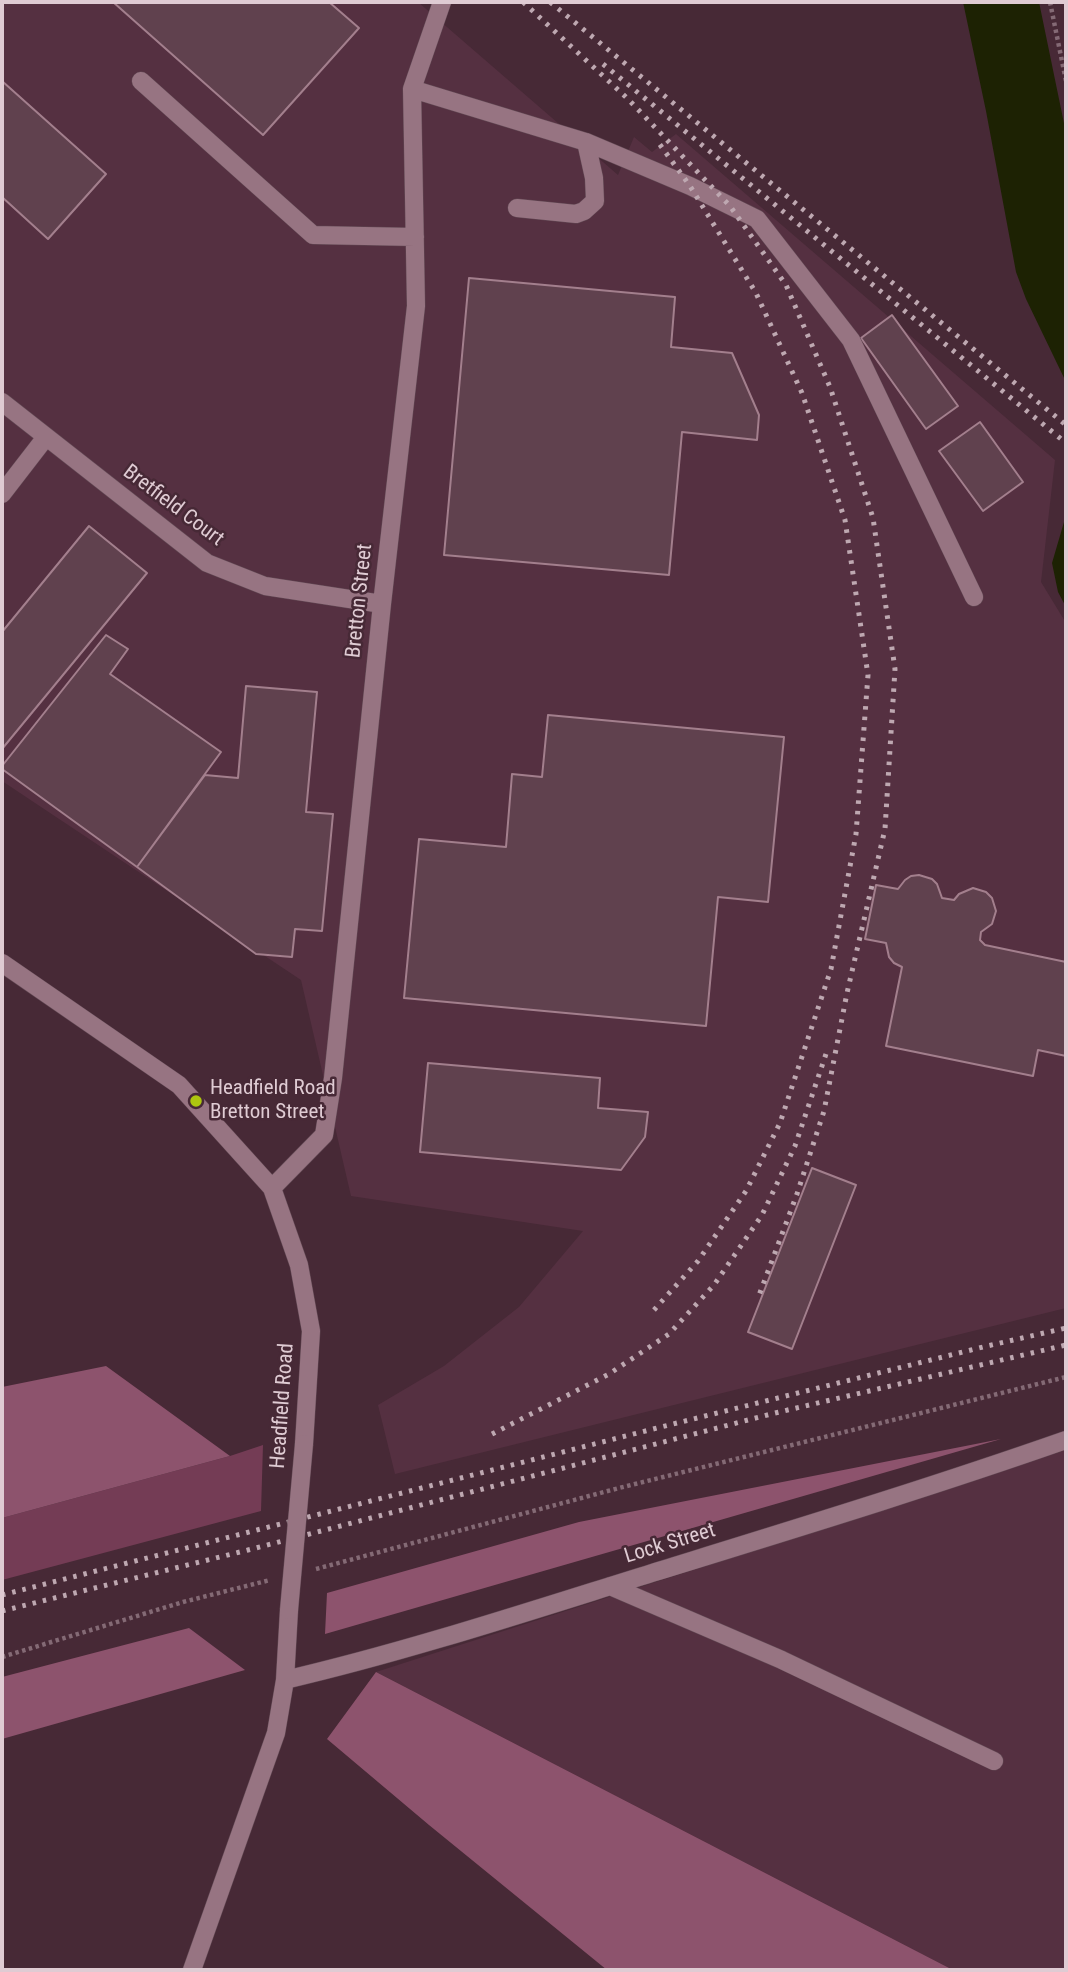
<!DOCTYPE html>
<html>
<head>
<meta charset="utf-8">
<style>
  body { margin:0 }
  #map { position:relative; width:1068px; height:1972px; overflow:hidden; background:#472936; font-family:"Roboto Condensed",sans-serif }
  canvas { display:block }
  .frame { position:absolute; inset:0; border:4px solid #dfcbd3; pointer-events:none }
</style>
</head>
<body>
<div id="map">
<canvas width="1068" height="1972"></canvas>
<div class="frame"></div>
</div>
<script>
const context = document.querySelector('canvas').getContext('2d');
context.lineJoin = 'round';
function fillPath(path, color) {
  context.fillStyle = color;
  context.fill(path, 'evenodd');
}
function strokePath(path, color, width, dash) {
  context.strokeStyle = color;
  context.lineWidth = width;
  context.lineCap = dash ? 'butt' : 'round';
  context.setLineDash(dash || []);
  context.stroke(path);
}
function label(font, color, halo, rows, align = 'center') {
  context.font = font + ' "Roboto Condensed",sans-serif';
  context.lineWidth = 5;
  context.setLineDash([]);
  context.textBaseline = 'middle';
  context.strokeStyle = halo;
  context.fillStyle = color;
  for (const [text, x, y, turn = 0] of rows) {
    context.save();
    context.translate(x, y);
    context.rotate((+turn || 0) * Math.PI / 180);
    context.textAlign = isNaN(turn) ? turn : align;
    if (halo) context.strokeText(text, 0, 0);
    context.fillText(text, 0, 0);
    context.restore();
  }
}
const built = new Path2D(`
  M2 2H418L618 175 634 137 652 152 676 134 1055 460 1041 582 1066 623V1308L395 1474 378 1405 444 1366 519 1307 583 1231 351 1196 301 980 2 781Z
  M1066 1450V1970H953L376 1672Z`);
const green = new Path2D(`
  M263 1445 261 1511 2 1580V1518L230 1456Z`);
const forest = new Path2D(`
  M106 1366 230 1456 2 1518V1387Z
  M1001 1439 325 1634 327 1593 579 1522Z
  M189 1628 245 1670 2 1739V1677Z
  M376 1672 953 1970H607L429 1825 327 1739Z`);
const water = new Path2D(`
  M963 2H1039L1066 133V382L1026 299 1016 272 986 111Z
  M1066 519V607L1058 592 1052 563 1064 522Z`);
const building = new Path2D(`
  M113 2H329L359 28 263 135Z
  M2 81 106 174 48 239 2 197Z
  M469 278 675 297 671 347 732 353 759 415 757 440 682 432 669 575 444 555Z
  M892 315 958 406 926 429 861 338Z
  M980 422 1023 482 983 511 939 451Z
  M89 526 147 573 2 749V632Z
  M106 635 128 649 110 674 221 752 137 867 2 769V766Z
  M246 686 317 692 306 812 333 814 322 931 295 929 292 957 256 954 137 867 205 775 238 778Z
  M548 715 784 737 768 902 718 897 706 1026 404 998 419 839 506 847 512 774 542 777Z
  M919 875 932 879 937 884 942 898 954 900 959 894 973 888 986 892 992 898 996 911 992 924 981 932 980 940 985 945 1066 962V1056L1038 1050 1033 1076 886 1046 902 967 894 963 889 957 886 943 865 939 876 885 898 889 905 880 911 876Z
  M428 1063 600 1078 598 1108 648 1112 645 1137 621 1170 420 1152Z
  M812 1168 856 1185 792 1349 748 1332Z`);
const path = new Path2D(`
  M1050 2 1066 81
  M316 1569 619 1488 1066 1377
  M2 1657 183 1602 270 1580`);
const minor = new Path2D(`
  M141 81 313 235 415 237
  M412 89 586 142 690 186 757 219 851 340 974 597
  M517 208 576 214 584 211 595 201 594 178 586 142
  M2 402 207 563 265 586 382 604
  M2 494 46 437
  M2 963 179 1085 272 1188 299 1265 311 1331 304 1444
  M272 1188 324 1135 333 1078 382 604 416 306 412 89 442 2
  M610 1586 782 1660 994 1761
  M285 1680C409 1651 530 1611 652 1573 791 1530 929 1488 1066 1440
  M192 1970 276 1733 285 1680 289 1610`);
const rail = new Path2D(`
  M523 2 628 99 730 206 786 285 830 387 873 518 895 669 885 829 847 993 824 1111 797 1194 758 1298
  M550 2 1066 425
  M603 64 1066 443
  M654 1310 698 1261 746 1191 780 1123 831 969 856 834 868 675 845 520 802 393 756 293 690 186 658 142
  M492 1434 609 1374 669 1334 714 1285 762 1215 795 1146 828 1048
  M2 1595 661 1427 987 1346 1066 1328
  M2 1611 248 1550 775 1413 1066 1345`);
const minorBridge = new Path2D(`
  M289 1610 304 1444`);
const markers = [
  [196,1101,7,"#adc60f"]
];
const streetNames = [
  ["Bretfield Court",173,506,37],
  ["Bretton Street",360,601,-84],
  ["Headfield Road",283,1406,-86],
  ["Lock Street",670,1544,-17]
];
const poiNames = [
  ["Headfield Road",210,1089],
  ["Bretton Street",210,1113]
];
fillPath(built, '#553041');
fillPath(green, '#743c55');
fillPath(forest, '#8d536d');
fillPath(water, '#1d2203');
fillPath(building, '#60414e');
strokePath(building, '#a37f8d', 2);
strokePath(minor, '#624954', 19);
strokePath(path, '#846a75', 4.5, [3.5, 3.5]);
strokePath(minor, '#977482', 18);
strokePath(rail, '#bea8b1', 5, [3.5, 7]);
strokePath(minorBridge, '#624954', 19, []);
strokePath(minorBridge, '#977482', 18);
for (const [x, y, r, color] of markers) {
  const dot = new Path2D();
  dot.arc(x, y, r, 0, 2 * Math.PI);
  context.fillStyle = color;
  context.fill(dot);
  strokePath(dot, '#472936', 2.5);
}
label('21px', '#dfcbd3', '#472936', streetNames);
label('21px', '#dfcbd3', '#472936', poiNames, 'left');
</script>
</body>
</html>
